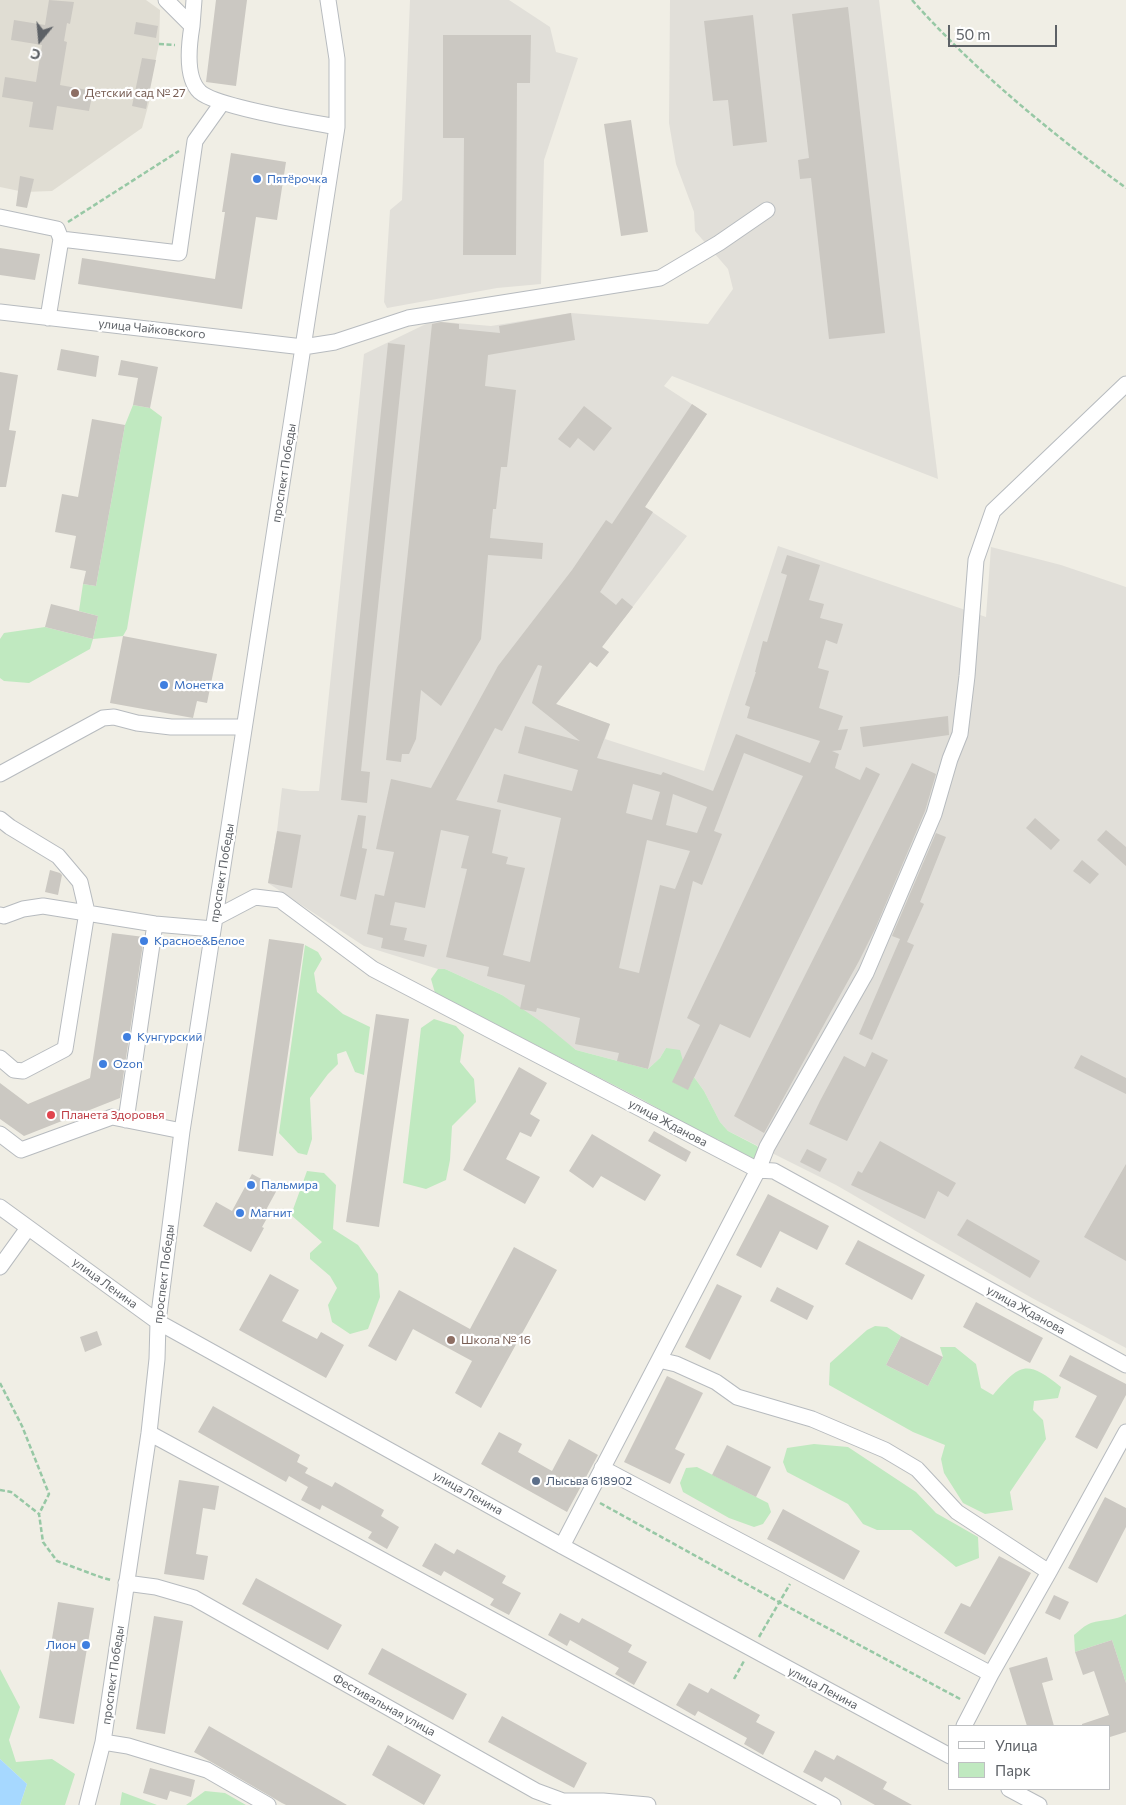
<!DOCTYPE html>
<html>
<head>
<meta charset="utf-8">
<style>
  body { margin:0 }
  #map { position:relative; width:1126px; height:1805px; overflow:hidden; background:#f0eee5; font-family:Commissioner,sans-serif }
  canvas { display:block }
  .legend { position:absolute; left:948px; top:1725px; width:162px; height:65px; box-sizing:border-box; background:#fff; border:1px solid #bec0c2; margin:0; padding:6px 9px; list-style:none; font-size:15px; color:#5d6166 }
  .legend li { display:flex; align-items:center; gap:10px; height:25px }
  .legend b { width:25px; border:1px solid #bec0c2 }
  .north { position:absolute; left:15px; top:15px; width:50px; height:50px; -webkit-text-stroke:4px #fff; paint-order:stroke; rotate:197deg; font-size:14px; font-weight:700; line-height:20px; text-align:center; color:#5d6166 }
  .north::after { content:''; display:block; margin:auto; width:18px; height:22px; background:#5d6166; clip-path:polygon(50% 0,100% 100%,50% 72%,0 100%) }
  .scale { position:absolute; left:948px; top:25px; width:109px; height:22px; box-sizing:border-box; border:2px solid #5d6166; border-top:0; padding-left:6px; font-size:15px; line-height:18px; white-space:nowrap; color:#5d6166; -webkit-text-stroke:4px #fff; paint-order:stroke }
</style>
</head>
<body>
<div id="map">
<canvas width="1126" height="1805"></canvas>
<ul class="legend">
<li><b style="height:6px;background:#fff"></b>Улица</li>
<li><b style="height:14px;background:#c0e9c0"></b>Парк</li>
</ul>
<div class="north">С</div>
<div class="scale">50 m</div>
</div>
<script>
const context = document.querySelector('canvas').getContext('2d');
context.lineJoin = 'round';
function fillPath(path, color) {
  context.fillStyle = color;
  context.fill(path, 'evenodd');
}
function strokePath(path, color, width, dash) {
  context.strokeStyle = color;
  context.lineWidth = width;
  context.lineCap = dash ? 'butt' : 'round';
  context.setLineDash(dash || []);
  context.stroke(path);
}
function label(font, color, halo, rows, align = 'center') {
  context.font = font + ' Commissioner,sans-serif';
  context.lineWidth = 4.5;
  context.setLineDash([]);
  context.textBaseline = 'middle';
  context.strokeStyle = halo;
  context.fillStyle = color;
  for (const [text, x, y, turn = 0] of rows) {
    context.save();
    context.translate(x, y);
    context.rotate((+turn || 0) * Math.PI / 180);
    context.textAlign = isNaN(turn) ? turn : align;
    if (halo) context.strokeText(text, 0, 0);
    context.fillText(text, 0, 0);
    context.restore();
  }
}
const industrial = new Path2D(`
  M410 0H509L550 27 556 52 578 58 544 160 541 284 497 288 387 308 384 302 390 210 402 200Z
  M670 0H879L938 479 672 376 664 386 707 414 645 507 687 536 602 647 609 652 597 667 590 662 556 704 610 724 605 739 704 771 778 546 986 617 991 547 1061 565 1126 587V1348L1032 1298 836 1185 728 1131 720 1122 704 1091 694 1077 688 1090 672 1082 666 1048 660 1058 648 1069 576 1050 502 995 445 969H438L364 946 268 883 277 831 282 788 301 791H319L364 354 432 321 491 326 571 313 708 324 733 289 728 269 695 231 694 212 676 164 669 123Z`);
const education = new Path2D(`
  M0 0H146L160 10 159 44 150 86V99L142 128 52 191 24 192 0 187Z`);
const green = new Path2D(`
  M133 405 150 408 162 417 127 629 123 636 93 639 90 649 29 683 4 681 0 678V639L4 633 45 627 93 639 98 616 79 611 83 584 96 586 125 425Z
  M305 945 318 952 322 959 314 973 317 992 343 1014 370 1027 364 1075 355 1072 346 1051 337 1054 338 1064 328 1074 310 1098 312 1139 307 1155 298 1153 279 1133Z
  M438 969H445L502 995 543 1023 576 1050 648 1069 660 1058 666 1048 680 1050 683 1061 673 1082 688 1089 694 1077 704 1091 720 1122 728 1131 757 1146 760 1150 759 1156 751 1160 726 1150 719 1140 687 1128 670 1115 643 1100 435 993 431 979Z
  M434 1019 456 1026 464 1035 460 1062 474 1079 476 1102 452 1126 450 1160 446 1180 426 1189 403 1183 421 1028Z
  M307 1171 324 1173 336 1185 333 1229 358 1245 378 1274 380 1297 368 1329 350 1334 332 1322 328 1305 337 1288 330 1276 310 1259V1253L322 1242 291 1215Z
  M875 1326 887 1327 901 1336 886 1365 928 1386 943 1357 940 1347H955L976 1364 981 1388 993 1395C1020 1364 1026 1359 1061 1387L1058 1398 1034 1401 1033 1410 1043 1420 1046 1439 1010 1492 1013 1510 985 1514 963 1503 944 1473 941 1459 945 1445 913 1432 829 1385 830 1363 867 1330Z
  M814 1444 848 1447 916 1492 936 1513 978 1537 979 1558 956 1567 911 1530H877L863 1524 848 1504 787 1472 783 1462 787 1448Z
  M697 1467 768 1503 771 1512 763 1524 754 1527 729 1518 683 1492 680 1483 686 1468Z
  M1126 1614V1683L1112 1640 1075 1652 1074 1635C1079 1631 1085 1625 1091 1623 1103 1619 1116 1621 1126 1614Z
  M0 1669 20 1707 9 1740 16 1762 52 1759 75 1774 65 1805H20L27 1784 0 1759Z
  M205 1791 225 1793 246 1805H186Z
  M122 1792 157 1805H120Z`);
const water = new Path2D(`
  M0 1759 27 1784 20 1805H0Z`);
const building = new Path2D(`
  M49 0 74 2 70 24 67 23 64 41 67 42 60 85 93 91 89 111 57 106 53 130 29 127 33 102 2 97 5 77 36 82 42 45 11 40 14 20 45 25Z
  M216 0H247L236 86 206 82Z
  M848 7 885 333 829 339 811 178 800 179 798 160 809 158 792 14Z
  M753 15 767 142 733 146 728 100 713 101 704 21Z
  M136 22 158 26 156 38 134 34Z
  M443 35H531L530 83H517L516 255H463L464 138H443Z
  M142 58 156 60 146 109 132 106Z
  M631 120 648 232 621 236 604 124Z
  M231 153 286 162 277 220 256 217 242 309 78 284 82 258 215 279 225 212H222Z
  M20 176 34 179 27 208 16 206Z
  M0 248 40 254 35 280 0 275Z
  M571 313 575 340 488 355 485 386 516 390 507 467H501L496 509H493L490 538 543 543 542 559 488 555 481 639 441 706 421 690 416 739 409 754H402L401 762 386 760 432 324 441 322 459 324V329L500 333 499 326Z
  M388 343 405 345 361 771 370 772 367 803 341 800Z
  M61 349 99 356 96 377 57 370Z
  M121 360 158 367 150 408 133 405 138 378 118 375Z
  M0 372 18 375 9 430 16 431 6 487H0Z
  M692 404 707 414 645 507 653 512 600 592 616 605 622 598 633 607 602 647 609 652 597 667 590 662 556 704 610 724 597 758 661 775 663 772 713 791 736 734 810 763 820 741 747 718 750 707 745 705 756 672H755L763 641 767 642 787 575 781 573 787 555 820 565 809 600 824 604 820 618 843 624 837 644 826 640 818 668 829 671 819 708 843 716 838 730 848 729 841 750 832 751 839 754 835 768 860 780 866 767 880 774 750 1038 720 1024 688 1090 672 1082 700 1025 687 1018 803 776 744 753 714 831 722 834 702 885 693 881 648 1069 617 1061 619 1053 575 1044 580 1018 537 1008 536 1012 520 1009 525 985 487 976 489 967 446 957 467 869 461 868 469 836 441 830 425 908 395 902 390 925 407 928 404 940 427 945 424 957 381 948 383 938 367 934 375 894 384 896 394 852 376 849 391 779 431 788 498 666 572 570 606 520 612 524ZM538 665 542 666 532 703 580 741 525 726 518 753 578 770 572 791 504 774 497 802 561 818 530 962 503 955 525 868 506 864 508 857 492 853 501 810 456 800 495 728 502 731ZM633 784 660 792 652 820 626 813ZM673 794 707 807 697 833 666 825ZM647 840 690 851 675 889 660 885 639 973 619 968Z
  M584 406 612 428 594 451 578 438 570 448 558 439Z
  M92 419 125 425 96 586 83 584 86 571 70 568 76 536 55 532 62 494 78 497Z
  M51 604 98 616 93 639 45 627Z
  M123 636 217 654 207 703 197 701 193 718 110 703Z
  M948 716 949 735 863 747 860 727Z
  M912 763 936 774 925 811 875 929 859 961 764 1133 734 1116Z
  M358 815 366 816 362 848 367 849 356 900 340 896Z
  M1035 818 1060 840 1051 850 1026 828Z
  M1106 830 1126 847V866L1097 840Z
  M277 831 301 835 292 888 268 883Z
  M936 833 946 837 920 902 924 904 907 942 914 945 872 1040 859 1034 900 939 892 936Z
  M1082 860 1099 874 1090 884 1073 871Z
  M50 870 60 873 62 875 58 895 45 892Z
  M112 933 144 937 120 1098 24 1136 0 1119V1083L28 1104 90 1078Z
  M269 939 304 944 273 1156 238 1151Z
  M376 1014 409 1019 379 1227 346 1222Z
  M872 1052 888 1060 847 1141 809 1124 820 1101 844 1056 865 1067Z
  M1081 1055 1126 1078V1094L1074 1068Z
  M519 1067 547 1083 530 1114 540 1120 531 1137 520 1132 506 1159 540 1177 525 1204 463 1170Z
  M654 1131 691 1152 686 1162 648 1141Z
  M592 1134 661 1175 645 1201 601 1176 593 1188 569 1171Z
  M880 1141 956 1183 948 1197 938 1191 925 1219 851 1185 858 1171 862 1173Z
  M807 1149 827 1159 820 1172 800 1162Z
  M1126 1164V1261L1084 1237Z
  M252 1174 278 1188 266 1210 270 1213 262 1227 264 1228 251 1252 203 1226 216 1202 232 1211Z
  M768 1194 829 1226 817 1250 780 1231 761 1268 736 1255Z
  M967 1219 1040 1261 1030 1278 957 1235Z
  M858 1240 925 1275 912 1300 845 1264Z
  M514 1247 557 1270 481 1408 455 1393 472 1361 413 1329 396 1361 368 1346 399 1290 470 1329Z
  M270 1274 299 1290 282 1321 317 1339 321 1332 344 1345 326 1378 239 1330Z
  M717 1284 742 1296 710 1360 685 1347Z
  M777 1287 814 1306 807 1320 770 1301Z
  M976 1302 1043 1338 1030 1363 963 1327Z
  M97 1331 102 1345 85 1352 80 1337Z
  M901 1336 943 1357 928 1386 886 1365Z
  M1070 1355 1126 1384V1395L1097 1449 1075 1437 1097 1396 1059 1376Z
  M667 1376 703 1393 675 1449 685 1454 670 1484 624 1462Z
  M213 1406 300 1455 297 1462 308 1468 305 1473 332 1487 335 1482 384 1510 381 1516 399 1527 387 1549 368 1538 372 1532 322 1505 320 1510 301 1500 308 1487 289 1476 286 1482 198 1432Z
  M499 1432 522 1444 518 1452 552 1471 569 1439 598 1455 567 1512 481 1464Z
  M727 1445 771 1467 756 1497 712 1475Z
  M179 1480 219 1486 215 1510 203 1508 196 1554 208 1556 204 1580 164 1574Z
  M1105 1497 1126 1508V1527L1097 1583 1068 1568Z
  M783 1509 860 1551 844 1580 767 1539Z
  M435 1543 454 1554 457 1549 506 1576 502 1583 521 1593 509 1615 490 1605 494 1599 444 1571 441 1576 422 1566Z
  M999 1556 1031 1573 985 1655 944 1633 961 1603 970 1607Z
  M256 1578 342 1625 328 1650 242 1604Z
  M1054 1595 1069 1602 1060 1620 1045 1613Z
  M58 1602 94 1608 74 1724 39 1718Z
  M560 1613 579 1623 582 1618 632 1645 628 1652 647 1662 634 1685 615 1674 619 1668 570 1640 567 1646 548 1635Z
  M154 1616 183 1621 165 1734 136 1729Z
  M1112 1640 1126 1683V1732L1110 1737V1726H1082V1724L1109 1715 1094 1671 1083 1675 1075 1652Z
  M382 1648 467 1694 453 1720 368 1674Z
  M1047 1657 1053 1680 1042 1683 1054 1726H1027L1009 1668Z
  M689 1683 708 1693 711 1688 760 1715 756 1722 775 1732 763 1755 744 1744 747 1738 698 1711 695 1716 676 1705Z
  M502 1716 587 1763 574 1788 488 1742Z
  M209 1726 347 1805H286L282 1803 194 1752Z
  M388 1745 441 1775 424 1805 372 1775Z
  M815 1750 834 1760 837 1755 887 1782 883 1789 912 1805H875L825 1777 822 1782 803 1772Z
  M150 1768 195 1780 191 1797 170 1791 167 1800 143 1793Z`);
const path = new Path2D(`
  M912 0C975 71 1050 132 1126 188
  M159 44 175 45
  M68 222 179 151
  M0 1383 22 1426 49 1494 39 1514
  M0 1490 11 1492 39 1514 43 1542 57 1561 103 1578 111 1580
  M600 1503 779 1602 962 1700
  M759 1637 790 1584
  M734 1679 744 1661`);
const minor = new Path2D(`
  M166 0 192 26C189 44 185 78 200 92 217 107 310 122 337 127
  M192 26 194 0
  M0 217 57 229 61 239 179 253 195 141 222 103
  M0 312 303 347 335 342 408 318 660 278 719 243 767 210
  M48 318 61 239
  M0 774 103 718 114 717 137 723 171 727H244
  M0 819 10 827 58 856 80 882 87 912 65 1049 23 1071 14 1070 0 1058
  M0 915 4 916 23 909 43 906 155 924 213 929
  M215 918 255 897 280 900 373 969 758 1170 774 1171 1126 1365
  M126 1120 155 924
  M0 1134 21 1150 112 1117 182 1131
  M0 1207 158 1322 562 1546 950 1756
  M0 1267 28 1228
  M659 1360 676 1364 716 1382 737 1397 812 1419 885 1450 917 1469 957 1512 1049 1572
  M149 1433 833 1805
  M602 1468 991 1674
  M562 1546 758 1170 767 1147 866 973 934 814 950 759 960 734 967 676 976 560 993 511 1126 384
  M126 1583 156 1587 194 1598 536 1791 563 1801H603L648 1805
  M964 1726 991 1674 1049 1572 1126 1432
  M103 1742 128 1746 207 1770 268 1805
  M1009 1789 1039 1805
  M87 1805 103 1742 149 1433 157 1359 158 1322 182 1131 337 127V59L328 0`);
const markers = [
  [75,93,5,"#8d6e63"],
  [257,179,5,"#3f7fe0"],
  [164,685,5,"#3f7fe0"],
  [144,941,5,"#3f7fe0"],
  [127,1037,5,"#3f7fe0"],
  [103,1064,5,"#3f7fe0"],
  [51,1115,5,"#e0444e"],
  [251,1185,5,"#3f7fe0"],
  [240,1213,5,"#3f7fe0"],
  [451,1340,5,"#8d6e63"],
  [536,1481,5,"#5c6f8a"],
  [86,1645,5,"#3f7fe0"]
];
const educationNames = [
  ["Детский сад № 27",85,93],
  ["Школа № 16",461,1340]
];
const shopNames = [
  ["Пятёрочка",267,179],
  ["Монетка",174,685],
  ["Красное&Белое",154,941],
  ["Кунгурский",137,1037],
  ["Ozon",113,1064],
  ["Пальмира",261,1185],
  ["Магнит",250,1213],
  ["Лион",76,1645,"right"]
];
const streetNames = [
  ["улица Чайковского",152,329,6],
  ["проспект Победы",284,473,-81],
  ["проспект Победы",222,873,-81],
  ["улица Жданова",668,1123,28],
  ["проспект Победы",164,1274,-83],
  ["улица Ленина",105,1283,36],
  ["улица Жданова",1026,1310,29],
  ["улица Ленина",468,1493,29],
  ["проспект Победы",113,1675,-82],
  ["улица Ленина",823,1688,28],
  ["Фестивальная улица",384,1705,29]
];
const healthNames = [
  ["Планета Здоровья",61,1115]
];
const serviceNames = [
  ["Лысьва 618902",546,1481]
];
fillPath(industrial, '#e1dfd9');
fillPath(education, '#e0ddd3');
fillPath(green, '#c0e9c0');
fillPath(water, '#a6d8ff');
fillPath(building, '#cbc8c2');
strokePath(minor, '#b7bbbf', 17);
strokePath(path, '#97c8a5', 2.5, [5, 2.5]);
strokePath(minor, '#fff', 15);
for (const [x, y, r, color] of markers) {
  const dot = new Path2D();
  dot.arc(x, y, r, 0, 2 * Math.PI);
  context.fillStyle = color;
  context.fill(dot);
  strokePath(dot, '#fff', 2);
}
label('12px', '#785e54', '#fff', educationNames, 'left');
label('12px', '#366cbe', '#fff', shopNames, 'left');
label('12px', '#5d6166', '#fff', streetNames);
label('12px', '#be3a42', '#fff', healthNames, 'left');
label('12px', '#4e5e75', '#fff', serviceNames, 'left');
</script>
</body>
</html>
